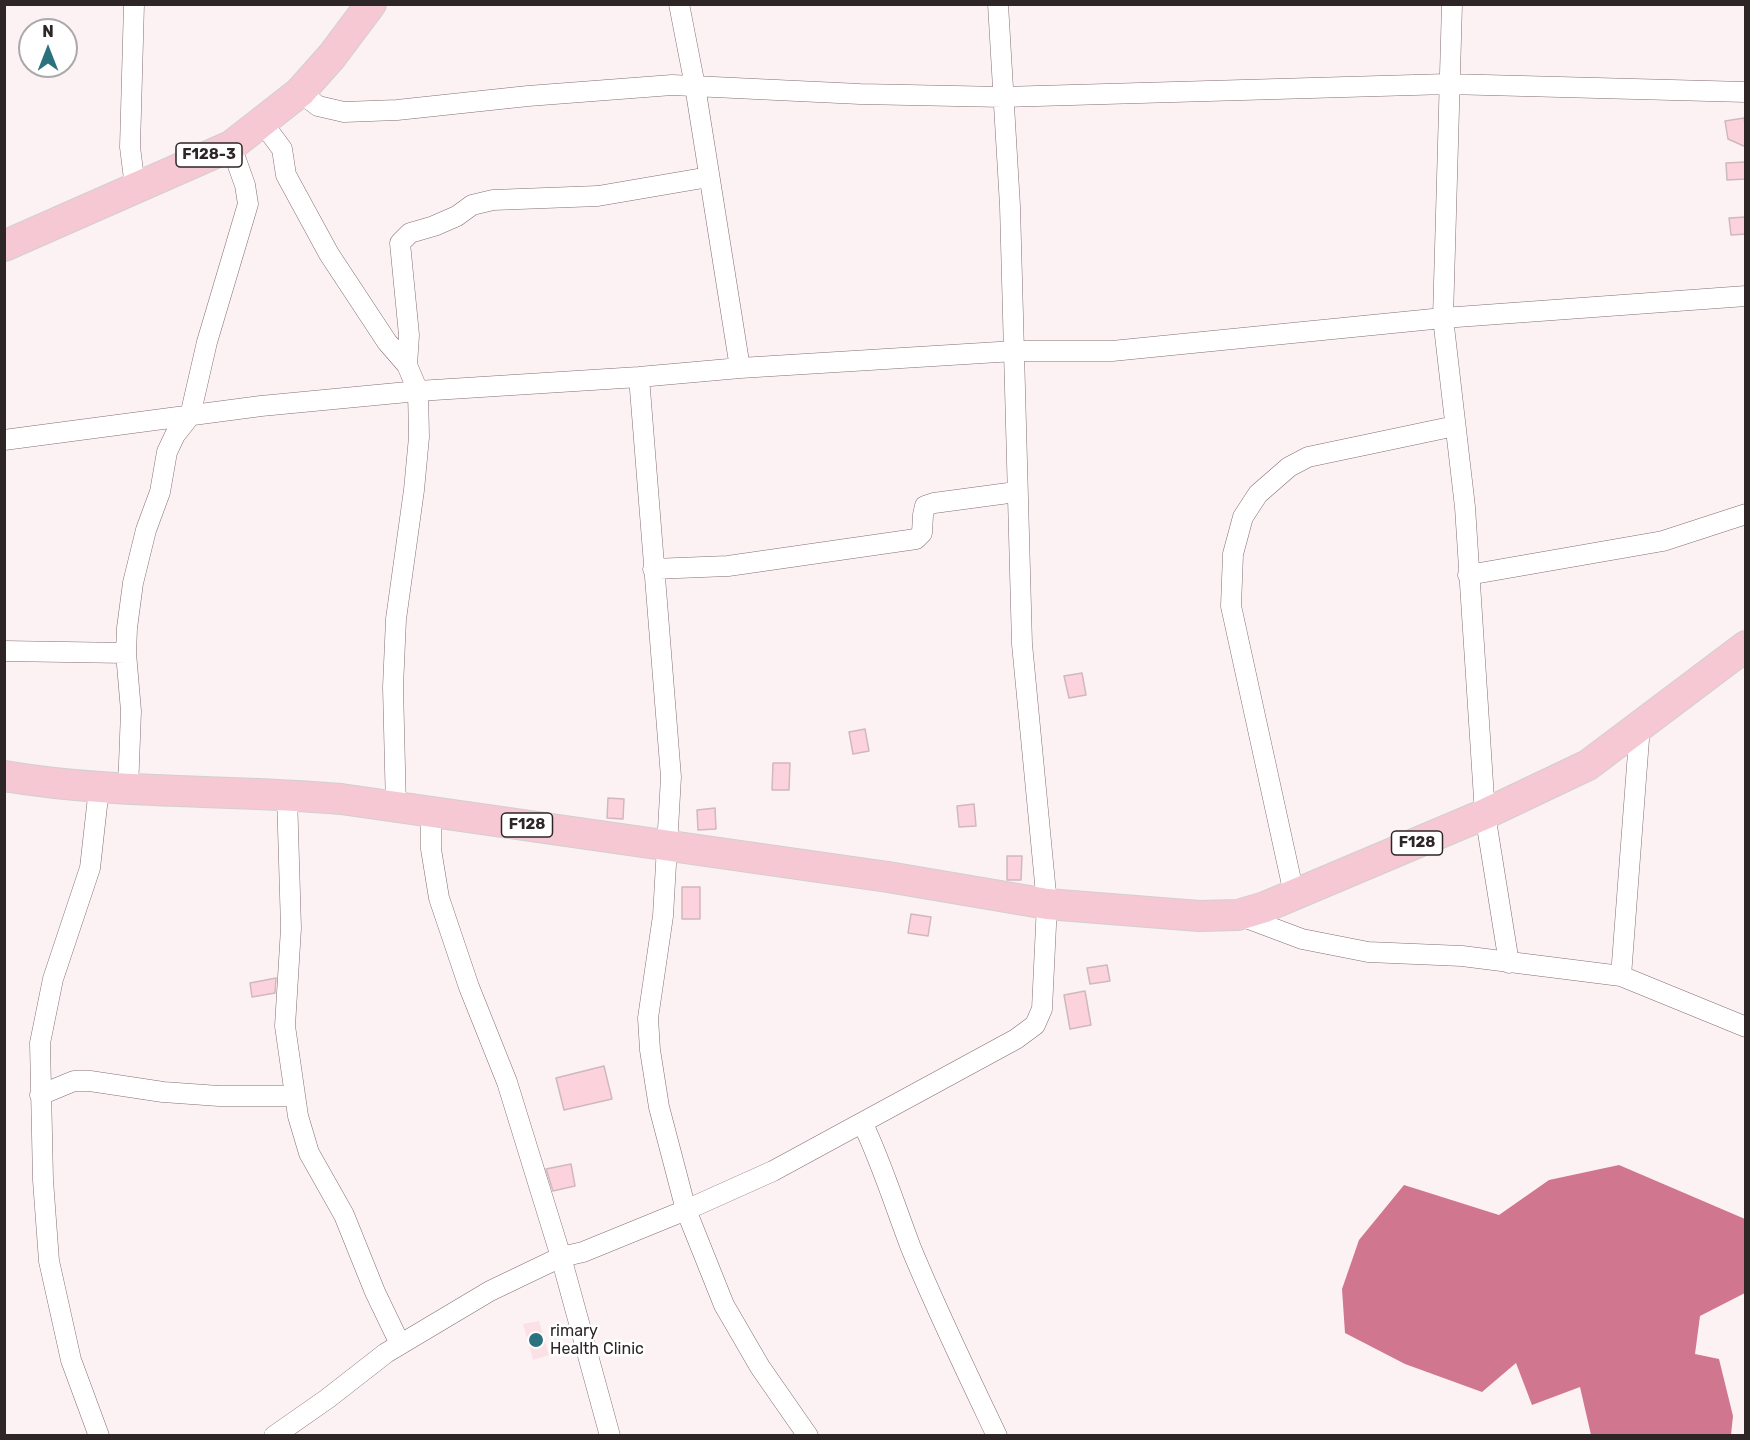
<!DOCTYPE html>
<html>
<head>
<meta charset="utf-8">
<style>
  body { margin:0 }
  #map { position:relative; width:1750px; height:1440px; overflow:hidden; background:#fcf2f4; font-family:Rubik,sans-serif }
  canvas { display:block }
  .frame { position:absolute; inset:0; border:6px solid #2e2527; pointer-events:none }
  .north { position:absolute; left:18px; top:18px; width:60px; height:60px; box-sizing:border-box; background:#fff; border:2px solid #aba8a9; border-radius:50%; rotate:0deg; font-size:16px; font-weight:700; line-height:24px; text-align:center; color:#2e2527 }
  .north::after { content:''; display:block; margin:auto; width:21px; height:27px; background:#2b717e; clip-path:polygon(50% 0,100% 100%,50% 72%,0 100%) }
</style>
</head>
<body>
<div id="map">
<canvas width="1750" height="1440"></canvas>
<div class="frame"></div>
<div class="north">N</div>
</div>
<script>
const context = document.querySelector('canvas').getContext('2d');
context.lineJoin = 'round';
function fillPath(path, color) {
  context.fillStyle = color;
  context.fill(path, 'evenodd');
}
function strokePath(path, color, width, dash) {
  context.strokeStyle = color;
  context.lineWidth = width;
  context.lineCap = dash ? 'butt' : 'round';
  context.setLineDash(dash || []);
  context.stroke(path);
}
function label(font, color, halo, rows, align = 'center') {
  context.font = font + ' Rubik,sans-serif';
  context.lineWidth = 5;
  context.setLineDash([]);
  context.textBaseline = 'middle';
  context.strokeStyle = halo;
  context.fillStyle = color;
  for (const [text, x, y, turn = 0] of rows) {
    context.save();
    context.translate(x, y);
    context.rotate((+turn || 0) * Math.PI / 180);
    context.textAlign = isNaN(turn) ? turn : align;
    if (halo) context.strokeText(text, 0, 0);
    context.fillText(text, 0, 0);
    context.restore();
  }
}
const built = new Path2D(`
  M539 1321 549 1355 533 1360 523 1324Z`);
const water = new Path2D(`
  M1619 1165 1745 1219V1293L1700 1316 1695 1354 1719 1359 1733 1416 1731 1435H1591L1580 1387 1532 1405 1516 1363 1482 1392 1405 1364 1345 1333 1342 1289 1359 1240 1404 1185 1499 1215 1549 1180Z`);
const building = new Path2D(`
  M1744 118 1746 131V147L1728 139 1725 121Z
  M1746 162V179L1727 180 1726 163Z
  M1746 217V234L1731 235 1729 218Z
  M1082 673 1086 695 1069 698 1064 676Z
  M865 729 869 751 853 754 849 732Z
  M773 763H790L789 790H772Z
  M608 798 624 799 623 819 607 818Z
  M974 804 976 826 959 827 957 806Z
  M715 808 716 829 698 830 697 810Z
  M1007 856H1022L1021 880H1007Z
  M682 887H700V919H682Z
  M911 914 931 917 928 936 908 933Z
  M1107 965 1110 981 1090 984 1087 968Z
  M276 978 275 993 252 997 250 983Z
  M1085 991 1091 1025 1070 1029 1064 995Z
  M604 1066 612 1099 564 1110 556 1078Z
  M571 1164 575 1186 553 1191 546 1169Z`);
const street = new Path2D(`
  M134 4 130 147 135 187
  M679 4 695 86 740 368
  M1452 4 1443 318 1465 507 1485 814 1509 963
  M300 92 318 106 344 112 397 110 528 96 672 85 860 94 1003 97 1448 84 1746 92
  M262 122 282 149 286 175 329 254 387 342 407 365 418 391 419 437 414 490 396 619 393 687 396 808
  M407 365 409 335 400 243 410 233 434 226 457 216 472 205 493 200 598 196 709 177
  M639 377 671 777 663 916 648 1018 650 1050 659 1107 686 1210 724 1305 760 1367 808 1436
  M4 440 261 406 418 391 639 377 740 368 1015 351H1112L1443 318 1746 296
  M653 569 728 566 916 539 922 533 923 515 925 506 934 503 1016 492
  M1468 575 1663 541 1746 514
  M4 651 126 653
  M99 788 90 868 53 979 40 1043 43 1180 49 1261 71 1360 99 1436
  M128 790 131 711 126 653 127 628 133 583 146 530 160 492 167 452 175 435 190 416 207 342 248 204 245 185 231 146
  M287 795 291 928 285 1026 298 1116 309 1153 344 1215 375 1292 400 1344
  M431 813V849L439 898 469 987 507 1082 561 1257 610 1436
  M1294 894 1231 606 1233 554 1243 517 1258 494 1289 467 1308 457 1455 426
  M1238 915 1302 939 1368 952 1462 956 1621 976 1746 1027
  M1621 976 1640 726
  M40 1095 74 1081H90L163 1092 219 1096H295
  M863 1124C882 1164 895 1206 911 1248 937 1311 967 1373 997 1436
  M274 1436 327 1399 386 1353 490 1291 561 1257 583 1252 686 1210 773 1171 1016 1039 1035 1025 1042 1009 1047 904 1022 644 1010 206 998 4`);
const primary = new Path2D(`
  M4 246 231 146 300 92 332 56 371 4
  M4 776C116 795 229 789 341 799L888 877 1047 904 1199 916 1238 915 1265 907 1485 814 1588 765 1746 646`);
const markers = [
  [536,1340,8,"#2b717e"]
];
const shields = [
  [209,155,66],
  [527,825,51],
  [1417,843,51]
];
const shieldNames = [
  ["F128-3",209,155],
  ["F128",527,825],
  ["F128",1417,843]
];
const poiNames = [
  ["rimary",550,1331],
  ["Health Clinic",550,1349]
];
fillPath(built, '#fbe0e6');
fillPath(water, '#d0768f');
fillPath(building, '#fcd3dd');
strokePath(building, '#d0b8bd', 1.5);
strokePath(street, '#846e73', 21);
strokePath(primary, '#d1cfcf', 32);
strokePath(street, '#fff', 20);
strokePath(primary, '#f6c8d4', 30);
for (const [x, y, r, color] of markers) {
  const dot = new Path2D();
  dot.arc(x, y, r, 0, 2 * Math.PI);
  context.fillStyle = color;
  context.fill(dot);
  strokePath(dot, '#fff', 2);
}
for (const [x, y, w] of shields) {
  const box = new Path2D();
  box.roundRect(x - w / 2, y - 12, w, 24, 4.5);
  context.fillStyle = '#fff';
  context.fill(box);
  strokePath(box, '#2e2527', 1.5);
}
label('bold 15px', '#2e2527', null, shieldNames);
label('16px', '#2e2527', '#fff', poiNames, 'left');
</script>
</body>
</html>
